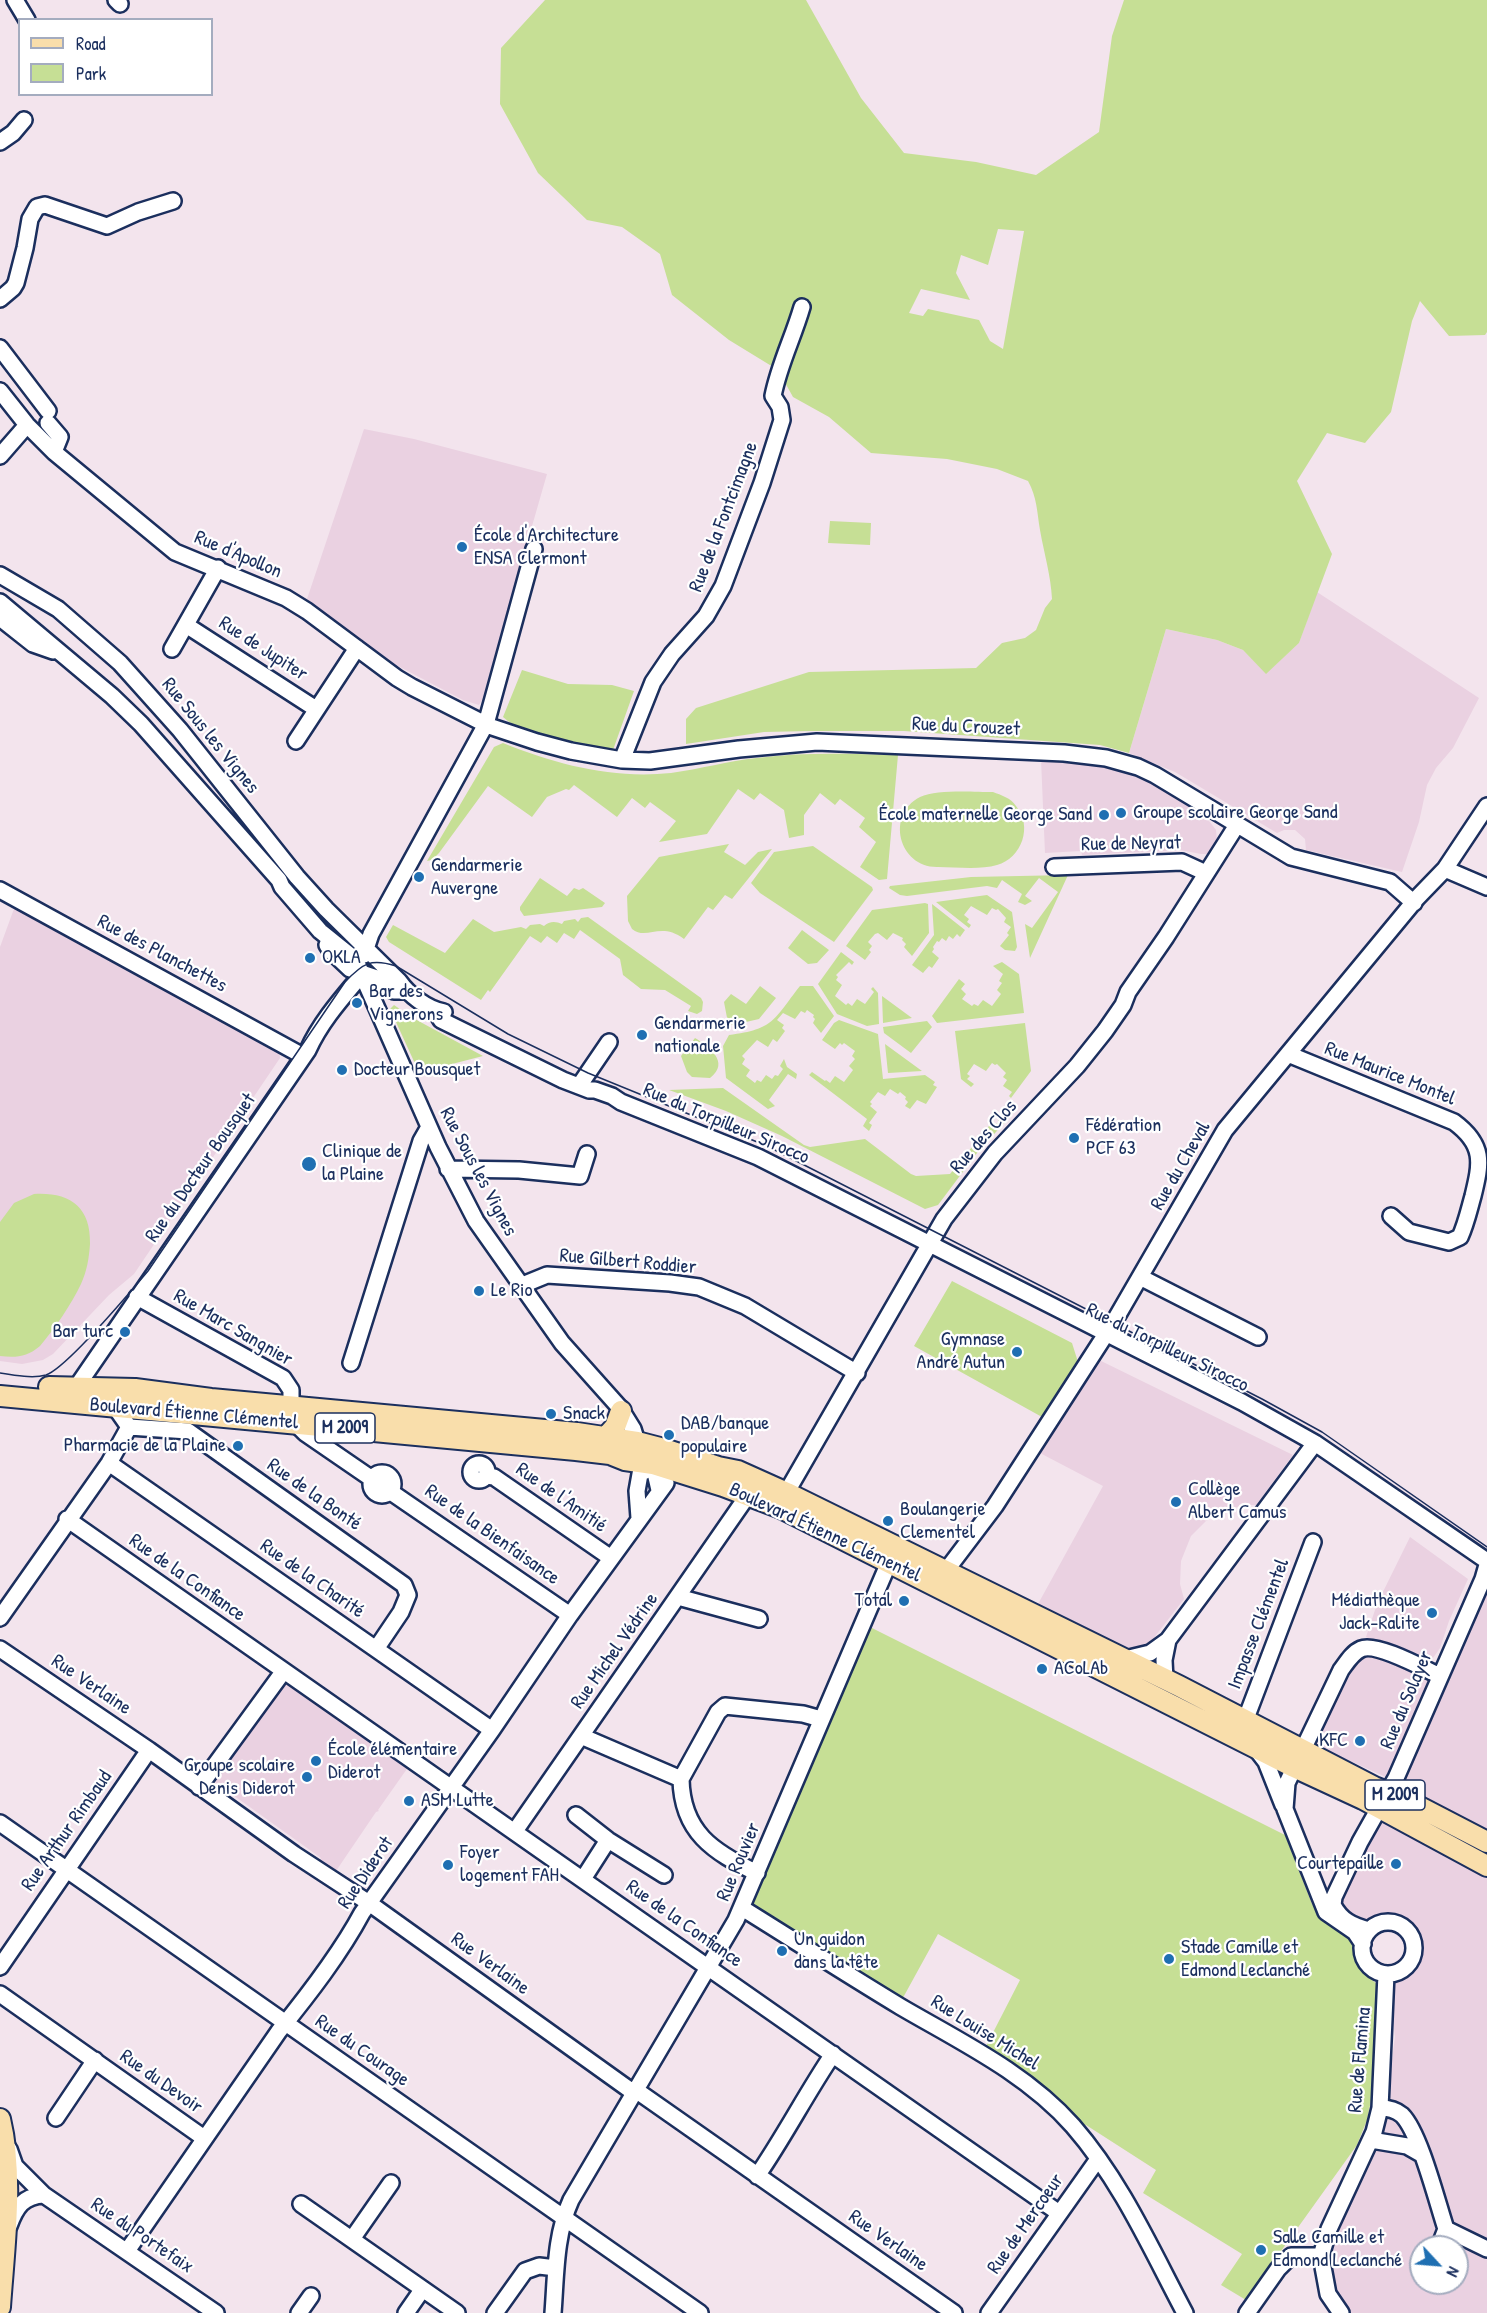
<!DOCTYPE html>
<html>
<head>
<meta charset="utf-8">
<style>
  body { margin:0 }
  #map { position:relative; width:1487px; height:2313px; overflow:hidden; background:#f3e4ed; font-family:"Patrick Hand",sans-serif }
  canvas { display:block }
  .legend { position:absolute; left:18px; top:18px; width:195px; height:78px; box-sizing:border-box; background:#fff; border:2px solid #a4acbf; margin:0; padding:8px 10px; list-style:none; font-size:18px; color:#1b2f5e }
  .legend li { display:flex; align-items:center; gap:12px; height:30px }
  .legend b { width:30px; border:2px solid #a4acbf }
  .north { position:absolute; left:1409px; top:2235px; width:60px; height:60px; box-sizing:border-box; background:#fff; border:2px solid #a4acbf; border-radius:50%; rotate:116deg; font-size:16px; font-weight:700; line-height:24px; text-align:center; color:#1b2f5e }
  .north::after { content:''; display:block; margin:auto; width:21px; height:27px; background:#1f6fb2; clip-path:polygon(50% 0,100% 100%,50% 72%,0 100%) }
</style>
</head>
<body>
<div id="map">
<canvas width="1487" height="2313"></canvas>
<ul class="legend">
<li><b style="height:8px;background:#f9deab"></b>Road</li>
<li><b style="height:16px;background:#c6df95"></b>Park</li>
</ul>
<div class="north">N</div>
</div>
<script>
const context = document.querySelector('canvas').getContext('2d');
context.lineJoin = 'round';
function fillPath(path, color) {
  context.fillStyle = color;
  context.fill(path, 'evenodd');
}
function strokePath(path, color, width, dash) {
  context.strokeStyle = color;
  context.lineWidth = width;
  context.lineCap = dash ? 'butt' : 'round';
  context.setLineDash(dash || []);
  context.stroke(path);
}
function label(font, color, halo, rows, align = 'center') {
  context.font = font + ' "Patrick Hand",sans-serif';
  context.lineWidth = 4.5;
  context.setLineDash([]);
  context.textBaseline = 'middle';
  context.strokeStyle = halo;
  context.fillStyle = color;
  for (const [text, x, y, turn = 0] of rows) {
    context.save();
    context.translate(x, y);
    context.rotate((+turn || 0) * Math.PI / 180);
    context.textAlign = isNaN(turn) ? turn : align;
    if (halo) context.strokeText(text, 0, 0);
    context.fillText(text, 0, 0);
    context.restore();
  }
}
const built = new Path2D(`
  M364 429 414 439 547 474 482 700 479 705 463 700 377 655 307 599Z
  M1317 592 1479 698 1453 748 1436 768 1427 785 1419 822 1402 872 1306 850 1305 839 1295 830H1284L1277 833 1175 772 1129 753 1166 629 1217 640 1243 650 1266 673 1299 643Z
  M1041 759 1099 765 1150 782 1177 798 1210 822 1216 830 1217 841 1209 854H1201L1180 850 1082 855 1081 851 1045 853Z
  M15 906 279 1052 280 1058 134 1274 109 1295 53 1354 43 1360 22 1364 0 1361V947Z
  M1097 1359 1293 1455 1256 1505H1243L1217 1514 1206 1521 1191 1536 1181 1561 1180 1584 1184 1599 1153 1639 1139 1648 1126 1647 1038 1604 1103 1486 1038 1452Z
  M1410 1537 1468 1579 1449 1621 1440 1648 1433 1658 1425 1661H1418L1366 1637 1377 1604Z
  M1487 1590V2313H1341L1321 2256 1383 2127 1395 2037 1392 2010 1393 1988 1397 1980 1413 1966 1418 1953V1941L1413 1929 1403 1922 1390 1918 1377 1920 1365 1926 1355 1924 1337 1902 1399 1783 1315 1745 1342 1678 1361 1654 1378 1653 1443 1682ZM1421 2247H1457V2283H1421Z
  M284 1678 409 1766 378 1810 379 1811 376 1812 336 1871 320 1860 321 1858 212 1780Z`);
const green = new Path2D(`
  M545 0H806L861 98 904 153 976 162 1036 175 1099 132 1112 36 1124 0H1487V332L1485 335 1449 336 1420 301 1412 321 1391 412 1365 443 1327 433 1297 481 1332 554 1299 643 1266 674 1243 650 1217 640 1166 629 1129 753 1100 745 904 731H811L764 732 686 744V719L696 708 809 672 976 668 1002 643 1025 638 1036 630 1045 608 1052 599C1051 576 1044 553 1040 530 1037 512 1037 497 1028 481L997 469 947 459 871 453 829 417 793 397 778 370 729 340 672 295 660 254 622 227 587 220 538 173 500 104 501 48ZM998 229 1024 231 1003 349 990 341 979 320 928 309 923 316 909 313 921 289 970 300 956 273 961 255 988 265Z
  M830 521 871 523 870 545 828 543Z
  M522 670 568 684 612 685 634 691 613 750C580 746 527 739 503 717Z
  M503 743C558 765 612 779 671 773 700 769 728 761 757 758 804 752 851 754 898 755L887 879 879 880 860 867 876 842 859 827 865 818 840 799 835 805 820 793 804 815V835L789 838 784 810 760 793 754 800 738 789 707 834 659 842 676 821 650 802 645 808 632 798 617 817 574 785 569 790 566 789 547 797 532 817 488 786 439 853 432 860 427 861 494 747Z
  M993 792C1001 795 1011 798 1016 806 1033 826 1022 858 997 865 980 870 956 867 938 867 899 868 885 815 920 797 937 789 974 792 993 792Z
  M729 844 724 852 745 865 758 852 772 849 732 899 725 895 713 910 708 907 684 939C660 921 647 941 632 929L628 921 627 896 659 857Z
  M813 846 872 887 873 890 834 942 760 893 751 883 774 852Z
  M1068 875 1030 958 1025 924 1032 928 1058 892 1039 878 1025 896 1032 901 1025 905 1018 902 1022 894 1002 880 997 888 987 886 907 896 900 895 889 888 890 886 971 877Z
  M540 878 567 896 574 888 579 890 583 888 605 903 602 907 524 916 520 910V907Z
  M987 895 1012 912 1017 947 1015 951 1005 950 1000 946 1009 935 1007 933 1011 927 1004 922 1006 918 998 909 996 910 992 908 987 915 971 906 964 915 969 919 967 922 971 925 969 928 936 902Z
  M925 903 928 904 929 933 912 956 904 947 906 944 902 940 903 938 893 933 887 940 878 933 875 934 868 942 872 946 869 950 871 952 865 960 846 946 872 910Z
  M932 904 965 930 960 937 957 934 953 939 949 936 946 941 942 938 939 942 937 941 933 947 934 949 932 952 939 958 932 968 929 966 923 973 912 965 934 935Z
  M588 917 701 998 703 1002 702 1011 697 1014 688 1011 691 1006 665 990 641 989 623 975 620 959 580 930 574 939 564 933 557 943 547 936 541 943 530 936 490 992 488 990 481 1000 389 942 386 937 393 925 445 953 473 919 494 932 521 927 526 929 530 925 540 924 544 926C549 921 556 921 562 924L564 921 575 919 578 922 581 918Z
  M802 930 829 950 817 963 808 964 788 948Z
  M841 952 854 962 852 965 849 962 836 975 838 977 836 980 842 985 835 996 846 1005 848 1003 852 1006 857 999 865 1004 874 992 871 989 873 987 878 993 879 1024 867 1026 837 1014 818 984Z
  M1002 962 1019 974 1024 1013 937 1023 932 1016 959 979 965 984 961 989 966 994 962 999 972 1006 974 1004 978 1006 983 1000 992 1006 1001 994 997 990 1002 983 999 981 1003 974 993 966Z
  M760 986 776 998 759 1019 733 1025 728 1023 724 1002 731 994 746 1004Z
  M800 986H813L834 1016 821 1033 813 1023 815 1019 813 1017 814 1015 807 1010 805 1013 801 1011 795 1019 783 1013 777 1020 784 1025 782 1028 785 1031 777 1042 773 1039 768 1047 757 1040 742 1056 745 1059 742 1064 750 1070 746 1076 755 1083 757 1080 761 1082 766 1075 772 1079 775 1075 778 1076 783 1069 780 1066 784 1059 787 1067 797 1074 796 1079 788 1074 769 1100 775 1106 768 1109 726 1078 723 1046 729 1035C775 1029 773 1020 800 986Z
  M882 996 912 1018 883 1023Z
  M394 1005 413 1018 483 1056 421 1072 417 1068 390 1009Z
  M839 1020 878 1034 883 1079 925 1075 935 1082 933 1085 937 1087 926 1104 917 1100 910 1109 905 1106 908 1102 905 1099 906 1097 900 1092 898 1094 890 1089 885 1096 878 1092 870 1102 872 1104 870 1106 877 1112 869 1123 872 1125 869 1131 863 1126 867 1119 809 1075 812 1072 825 1081 826 1080 830 1083 835 1076 844 1082 853 1070 849 1066 855 1059 852 1056 855 1051 844 1043 842 1045 840 1043 835 1049 822 1040 834 1023Z
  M927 1021 932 1027 911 1053 884 1033 883 1027Z
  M1025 1023 1031 1071 1011 1098 1009 1096 1012 1092 1003 1086 1007 1080 1003 1077 1006 1073 997 1064 995 1065 992 1063 986 1071 974 1064 967 1074 970 1076 967 1079 974 1084 971 1087 961 1079 955 1031Z
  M695 1038C708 1046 731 1062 710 1078L692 1077 687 1072 681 1056Z
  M885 1044 922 1071 888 1073Z
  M723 1088 804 1145 810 1147 865 1139 911 1174 916 1176 950 1174 989 1126 999 1123 998 1120 1010 1117 980 1149 938 1205 925 1209 782 1136 726 1111 669 1090Z
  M34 1194C69 1192 91 1206 90 1244 89 1258 87 1271 81 1284 71 1305 55 1328 40 1346 27 1357 16 1358 0 1356V1222L14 1203Z
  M952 1281 1072 1343 1078 1362 1042 1417 914 1346Z
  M862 1623 1285 1835 1312 1904 1319 1914 1351 1939C1355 1949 1354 1960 1360 1969 1365 1977 1374 1979 1379 1987L1371 2101 1367 2120 1357 2145 1246 2300 1221 2285 1242 2254 1143 2193 1156 2170 1086 2125 1073 2126 982 2054 1020 1980 938 1934 899 2005 742 1908Z`);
const minor = new Path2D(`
  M15 0 27 20
  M116 0 120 4
  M0 142 13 133 24 120
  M0 299 13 288 16 283 25 248 30 219 37 207 45 205 107 226 138 212 173 201
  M0 348 48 411
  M0 391 27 425 54 452 175 552 286 598 307 611 397 678 412 687 489 726 537 742 571 751 622 760 650 761 739 749 817 742 1064 753 1106 758 1138 767 1155 775 1291 857 1390 882 1414 903
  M48 423 60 437 54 452
  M0 456 27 425
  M0 575 58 609 120 663 180 730 297 877 326 909 399 981C409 995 427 1009 444 1012
  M0 602 112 696 141 724 279 880 282 887 320 931 351 956 357 963 438 1147 476 1221 562 1343 620 1408 633 1429 637 1442 653 1464 659 1490
  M0 618 33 644 53 651
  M186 625 316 709
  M172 649 218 568
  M296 741 357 648
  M622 760 653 682 672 654 706 616 723 586 762 483 782 420 780 407 773 396C779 365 793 338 802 307
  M1054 867 1182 862 1206 873
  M1445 869 1487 887
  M0 890 303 1056
  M327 945 331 951 350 969 377 978 394 991H406
  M364 955 371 934 486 724 534 549
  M435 1010 441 1020 563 1080 589 1090H595L612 1096 621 1102 758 1157 1242 1402 1315 1443 1487 1561
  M1288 1054 1454 1122C1485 1145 1481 1163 1473 1196 1469 1210 1466 1224 1460 1237L1449 1242 1409 1232 1391 1216
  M579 1086 609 1042
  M448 1169 519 1170 580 1176 587 1154
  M1140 1277 1258 1337
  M520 1286 547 1275 670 1283 699 1287 745 1306 857 1373
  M137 1297 283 1378 291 1390V1407
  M351 1363 421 1141 429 1127
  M71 1395 308 1050C321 1021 343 997 363 973
  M295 1423 305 1433 570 1615
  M129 1427 188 1431 404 1585 408 1595 401 1612 376 1649
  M109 1463 492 1730
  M471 1472a8 8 0 1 1 16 0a8 8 0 1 1-16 0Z
  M371 1484a11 11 0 1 1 22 0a11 11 0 1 1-22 0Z
  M486 1476 494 1477 611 1558
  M781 1502 944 1219 995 1153 1077 1066 1105 1031 1123 1005 1128 992 1166 937 1237 825
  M639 1518 637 1491 640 1474 658 1463
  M67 1519 1059 2213
  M939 1580 995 1506 1115 1320 1225 1130 1417 898 1445 869 1487 806
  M678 1597 759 1619
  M0 1618 109 1463 129 1427 115 1407
  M0 1649 149 1750 294 1854 369 1903 630 2090 640 2093 954 2313
  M1125 1659 1150 1653 1168 1640 1315 1443
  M1165 1680 1164 1660 1168 1640
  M1245 1721 1313 1542
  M581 1736 681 1779C682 1832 713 1852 757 1873
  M1256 1749 1266 1762 1283 1805
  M681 1779 718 1712 725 1706 803 1714 821 1719
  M199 1787 283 1672
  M576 1815 608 1840 664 1875
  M0 1823 700 2313
  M515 1831 748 1495
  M583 1879 608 1840
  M742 1908C795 1941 848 1975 901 2007 961 2042 1026 2073 1073 2126 1121 2181 1151 2249 1185 2313
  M1362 1948a26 26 0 1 1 52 0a26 26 0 1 1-52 0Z
  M1369 1930C1352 1926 1341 1920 1333 1905L1334 1897 1360 1842 1396 1778 1483 1579 1487 1565
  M1363 1944 1355 1932 1326 1912 1285 1809 1287 1783 1341 1670C1347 1662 1352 1653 1361 1649 1376 1642 1425 1669 1440 1676
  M0 1967 149 1750
  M0 1994 204 2138
  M1380 2108C1388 2108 1395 2109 1402 2115 1420 2133 1437 2202 1446 2229L1439 2247
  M56 2118 95 2060
  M1371 2140 1407 2146 1421 2154
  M9 2149 15 2166 44 2195 216 2313
  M757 2176C784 2137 806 2094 833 2054
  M301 2204 457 2313
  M9 2226C16 2207 23 2196 44 2195
  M1446 2229 1487 2249
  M352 2239 391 2183
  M127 2251 279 2031C309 1994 340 1954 362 1913L492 1730 570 1615 666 1483
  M299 2313 311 2296
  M406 2313 422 2290
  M495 2313 525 2271 539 2266 556 2268
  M553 2313C556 2275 555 2235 571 2200L736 1920 893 1553
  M989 2313 1098 2159
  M1247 2313 1278 2269 1291 2256H1321
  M1341 2313 1328 2294 1321 2256 1329 2229 1374 2132 1380 2108 1386 1974`);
const major = new Path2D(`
  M49 1387 135 1389 211 1399 577 1433 637 1442 664 1449 718 1467 738 1471 787 1493 1179 1686 1374 1787 1402 1798 1487 1842
  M0 1396 576 1450 610 1454 625 1460 653 1464 723 1486 781 1508 1294 1767 1363 1799 1487 1866
  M606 1437 615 1427 621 1411
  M0 2119C14 2177 4 2248 0 2307`);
const tram = new Path2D(`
  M0 1373C15 1375 32 1379 46 1375 66 1368 132 1290 148 1271L345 982C363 963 371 958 396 966L508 1034 588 1073 767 1146 1262 1399 1322 1432 1487 1547`);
const markers = [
  [462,547,6,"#1f6fb2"],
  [1121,813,6,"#1f6fb2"],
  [1104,815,6,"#1f6fb2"],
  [419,877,6,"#1f6fb2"],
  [310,958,6,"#1f6fb2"],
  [357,1003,6,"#1f6fb2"],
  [642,1035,6,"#1f6fb2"],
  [342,1070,6,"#1f6fb2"],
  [1074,1138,6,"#1f6fb2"],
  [309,1164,8,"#1f6fb2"],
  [479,1291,6,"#1f6fb2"],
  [125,1332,6,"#1f6fb2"],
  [1017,1352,6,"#1f6fb2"],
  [551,1414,6,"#1f6fb2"],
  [669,1435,6,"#1f6fb2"],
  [238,1446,6,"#1f6fb2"],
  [1176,1502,6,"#1f6fb2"],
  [888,1521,6,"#1f6fb2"],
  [904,1601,6,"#1f6fb2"],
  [1432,1613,6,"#1f6fb2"],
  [1042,1669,6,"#1f6fb2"],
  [1360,1741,6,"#1f6fb2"],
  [316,1761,6,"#1f6fb2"],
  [307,1777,6,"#1f6fb2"],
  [409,1801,6,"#1f6fb2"],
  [1396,1864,6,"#1f6fb2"],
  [448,1865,6,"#1f6fb2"],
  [782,1951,6,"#1f6fb2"],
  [1169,1959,6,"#1f6fb2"],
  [1261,2250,6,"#1f6fb2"]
];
const shields = [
  [345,1428,60],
  [1395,1795,60]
];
const shieldNames = [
  ["M 2009",345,1428],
  ["M 2009",1395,1795]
];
const streetNames = [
  ["Rue de la Fontcimagne",724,517,-69],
  ["Rue d'Apollon",238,555,23],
  ["Rue de Jupiter",263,649,33],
  ["Rue du Crouzet",966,727,3],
  ["Rue Sous les Vignes",210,736,51],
  ["Rue de Neyrat",1131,844,-1],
  ["Rue des Planchettes",162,954,28],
  ["Rue Maurice Montel",1390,1074,22],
  ["Rue du Torpilleur Sirocco",726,1124,23],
  ["Rue des Clos",984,1137,-49],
  ["Rue du Cheval",1181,1166,-60],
  ["Rue du Docteur Bousquet",201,1168,-55],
  ["Rue Sous les Vignes",478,1172,62],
  ["Rue Gilbert Roddier",628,1262,5],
  ["Rue Marc Sangnier",233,1328,30],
  ["Rue du Torpilleur Sirocco",1167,1348,26],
  ["Boulevard Étienne Clémentel",194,1414,5],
  ["Rue de la Bonté",314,1495,35],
  ["Rue de l'Amitié",561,1498,35],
  ["Boulevard Étienne Clémentel",825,1533,25],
  ["Rue de la Bienfaisance",492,1535,35],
  ["Rue de la Confiance",187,1578,35],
  ["Rue de la Charité",312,1579,35],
  ["Impasse Clémentel",1259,1624,-69],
  ["Rue Michel Védrine",615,1651,-55],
  ["Rue Verlaine",91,1685,34],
  ["Rue du Solayer",1407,1700,-67],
  ["Rue Arthur Rimbaud",67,1831,-55],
  ["Rue Rouvier",739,1862,-67],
  ["Rue Diderot",366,1873,-56],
  ["Rue de la Confiance",684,1924,35],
  ["Rue Verlaine",490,1964,36],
  ["Rue Louise Michel",985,2033,32],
  ["Rue du Courage",362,2051,35],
  ["Rue de Flamina",1360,2060,-85],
  ["Rue du Devoir",161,2082,35],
  ["Rue de Mercoeur",1026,2224,-55],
  ["Rue du Portefaix",142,2236,34],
  ["Rue Verlaine",888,2241,35]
];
const poiNames = [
  ["École d'Architecture",474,536],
  ["ENSA Clermont",474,559],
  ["Groupe scolaire George Sand",1133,813],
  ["École maternelle George Sand",1092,815,"right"],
  ["Gendarmerie",431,866],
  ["Auvergne",431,889],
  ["OKLA",322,958],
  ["Bar des",369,992],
  ["Vignerons",369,1015],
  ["Gendarmerie",654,1024],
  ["nationale",654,1047],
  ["Docteur Bousquet",354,1070],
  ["Fédération",1086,1126],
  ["PCF 63",1086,1149],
  ["Clinique de",322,1152],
  ["la Plaine",322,1175],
  ["Le Rio",491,1291],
  ["Bar turc",113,1332,"right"],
  ["Gymnase",1005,1340,"right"],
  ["André Autun",1005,1363,"right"],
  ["Snack",563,1414],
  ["DAB/banque",681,1424],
  ["populaire",681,1447],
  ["Pharmacie de la Plaine",226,1446,"right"],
  ["Collège",1188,1490],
  ["Albert Camus",1188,1513],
  ["Boulangerie",900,1510],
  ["Clementel",900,1533],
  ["Total",892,1601,"right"],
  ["Médiathèque",1420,1601,"right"],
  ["Jack-Ralite",1420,1624,"right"],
  ["ACoLAb",1054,1669],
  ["KFC",1348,1741,"right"],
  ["École élémentaire",328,1750],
  ["Diderot",328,1773],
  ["Groupe scolaire",295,1766,"right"],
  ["Denis Diderot",295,1789,"right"],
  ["ASM Lutte",421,1801],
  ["Foyer",460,1853],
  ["logement FAH",460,1876],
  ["Courtepaille",1384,1864,"right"],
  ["Un guidon",794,1940],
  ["dans la tête",794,1963],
  ["Stade Camille et",1181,1948],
  ["Edmond Leclanché",1181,1971],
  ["Salle Camille et",1273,2238],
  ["Edmond Leclanché",1273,2261]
];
fillPath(built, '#ead1e1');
fillPath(green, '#c6df95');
strokePath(minor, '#1b2f5e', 20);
strokePath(major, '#1b2f5e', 24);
strokePath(minor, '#fff', 15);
strokePath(major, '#f9deab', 20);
strokePath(tram, '#1b2f5e', 1.5);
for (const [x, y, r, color] of markers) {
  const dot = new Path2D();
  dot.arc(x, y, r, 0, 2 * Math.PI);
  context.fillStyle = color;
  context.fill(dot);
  strokePath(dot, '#fff', 2);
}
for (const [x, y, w] of shields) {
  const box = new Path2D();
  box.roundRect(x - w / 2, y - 15, w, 30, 4.5);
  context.fillStyle = '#fff';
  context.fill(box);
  strokePath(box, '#1b2f5e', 1.5);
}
label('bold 18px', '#1b2f5e', null, shieldNames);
label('20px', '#1b2f5e', '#fff', streetNames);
label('20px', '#1b2f5e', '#fff', poiNames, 'left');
</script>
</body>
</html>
